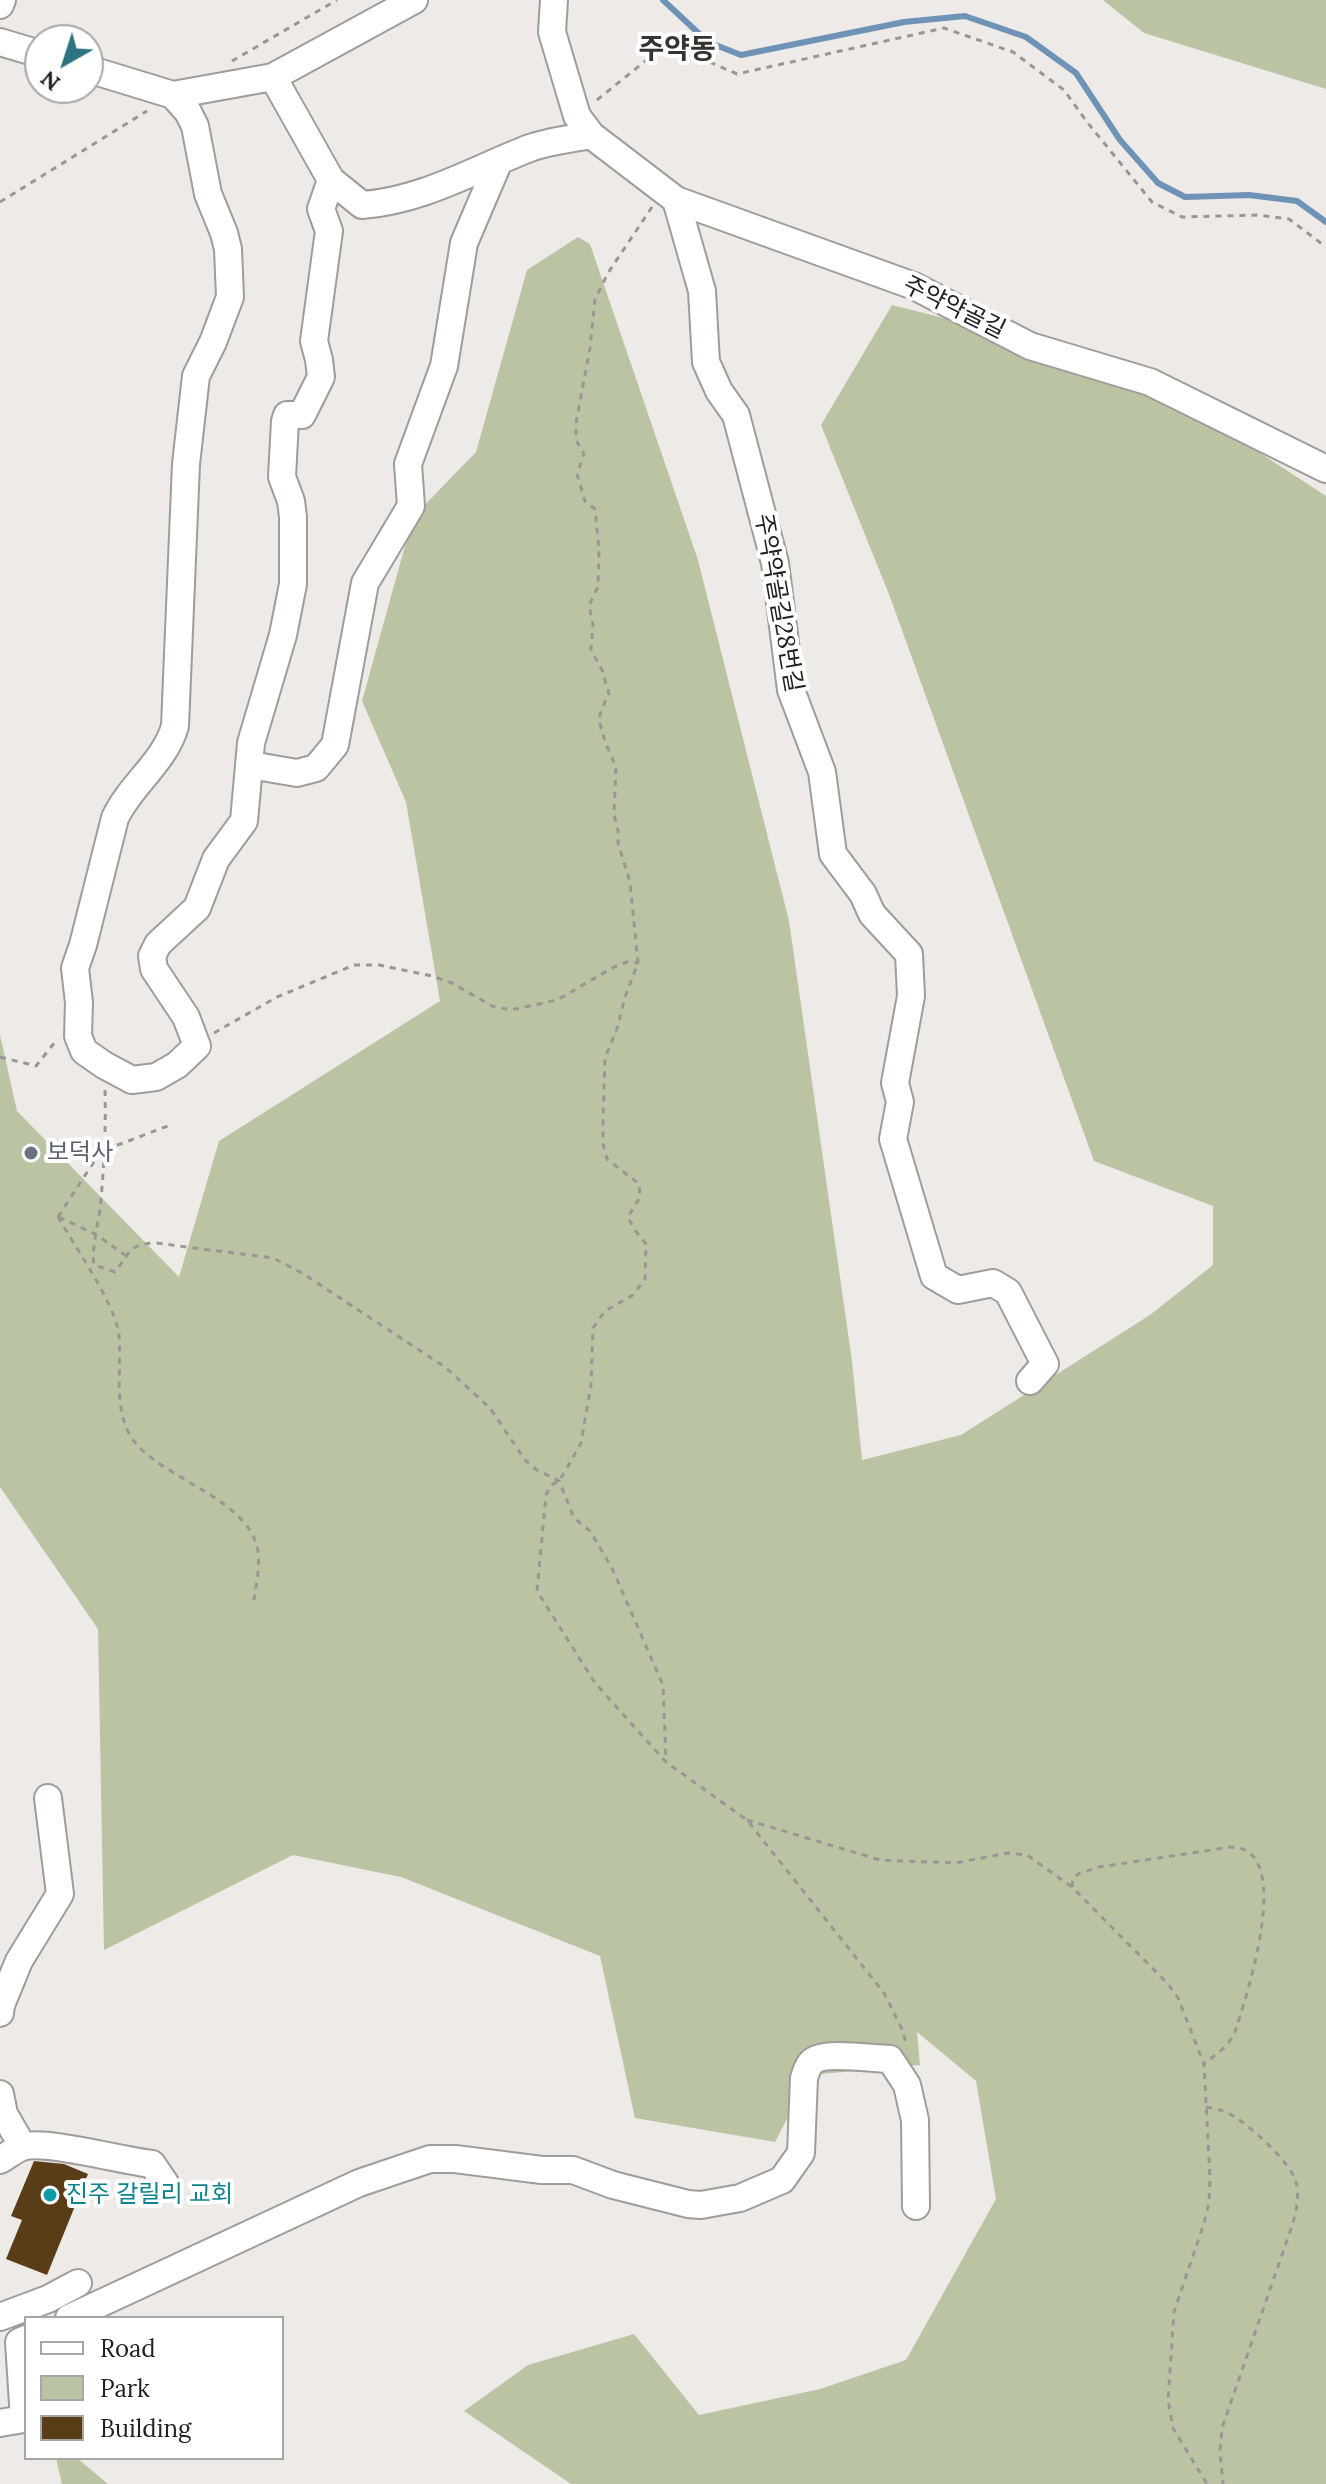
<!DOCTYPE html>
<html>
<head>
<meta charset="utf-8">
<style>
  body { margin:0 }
  #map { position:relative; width:1326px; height:2484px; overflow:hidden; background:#eeeae7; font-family:Lora,serif }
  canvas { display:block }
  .legend { position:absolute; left:24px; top:2316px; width:260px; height:144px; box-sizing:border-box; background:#fff; border:2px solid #a7a6a6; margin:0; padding:10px 14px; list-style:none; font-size:24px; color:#232120 }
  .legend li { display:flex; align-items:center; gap:16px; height:40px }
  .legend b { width:40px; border:2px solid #a7a6a6 }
  .north { position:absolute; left:24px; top:24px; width:80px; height:80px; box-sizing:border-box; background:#fff; border:2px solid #a7a6a6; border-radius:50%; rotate:219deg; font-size:22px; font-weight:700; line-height:32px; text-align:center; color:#232120 }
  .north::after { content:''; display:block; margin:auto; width:28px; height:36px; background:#2d7480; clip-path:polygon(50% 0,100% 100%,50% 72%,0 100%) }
</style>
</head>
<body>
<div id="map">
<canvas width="1326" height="2484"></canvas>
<ul class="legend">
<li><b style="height:10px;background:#fff"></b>Road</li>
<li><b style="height:22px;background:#bbc4a2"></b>Park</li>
<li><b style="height:22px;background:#593d17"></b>Building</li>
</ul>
<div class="north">N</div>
</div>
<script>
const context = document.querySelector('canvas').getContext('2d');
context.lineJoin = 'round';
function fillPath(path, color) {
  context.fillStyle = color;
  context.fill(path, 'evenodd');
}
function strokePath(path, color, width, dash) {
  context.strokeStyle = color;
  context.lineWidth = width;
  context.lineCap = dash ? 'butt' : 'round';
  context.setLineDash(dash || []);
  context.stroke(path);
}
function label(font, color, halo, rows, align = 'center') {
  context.font = font + ' Lora,"Noto Sans KR",serif';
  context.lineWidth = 8;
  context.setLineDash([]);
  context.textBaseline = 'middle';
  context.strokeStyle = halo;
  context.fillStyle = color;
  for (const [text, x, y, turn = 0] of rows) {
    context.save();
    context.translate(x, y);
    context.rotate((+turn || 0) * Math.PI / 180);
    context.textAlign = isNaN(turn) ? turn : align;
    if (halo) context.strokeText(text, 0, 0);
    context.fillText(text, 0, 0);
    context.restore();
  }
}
const green = new Path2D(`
  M1103 0H1326V89L1144 33Z
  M578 237 590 244 698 560 789 921 852 1361 862 1460 961 1435 1150 1315 1213 1265V1206L1094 1161 890 597 821 425 892 305 1122 363 1326 496V2484H571L464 2411 528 2365 634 2334 699 2415 820 2389 906 2360 996 2199 976 2081 917 2032 920 2065 810 2075 775 2142 635 2118 600 1956 401 1877 293 1855 104 1950 98 1629 0 1487V1035L17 1111 179 1277 219 1141 440 1001 406 802 362 701 413 517 476 452 527 270Z
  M56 2458H77L108 2484H62Z`);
const stream = new Path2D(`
  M663 0 708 42 741 55 904 22 965 16 1026 37 1076 73 1120 140 1158 183 1185 197 1249 195 1297 201 1326 222`);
const building = new Path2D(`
  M34 2161 64 2164 88 2174 47 2275 6 2259 22 2220 11 2216Z`);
const path = new Path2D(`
  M232 61 337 0
  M597 100 659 50 698 57 737 74 944 28 1013 52 1064 90 1087 122 1152 202 1182 217 1257 215 1289 219 1326 247
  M0 202 147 111
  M652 207 608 273 595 299 590 348 576 423V440L584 454 577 474 585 501 595 509 599 550 598 587 589 605 593 625 591 650 602 670 609 694 601 710 599 721 606 744 616 767 614 814 618 831V843L630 882 638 963 625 997 617 1029 605 1058 603 1118V1144L607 1159 639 1184 640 1197 628 1217 634 1229 646 1244 645 1279 633 1295 605 1311 593 1328 591 1385 581 1443 564 1473 559 1481 551 1485 546 1495 537 1591 595 1683 666 1762 747 1820 884 1993 902 2029 906 2044
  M214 1033 277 997 354 965H379L432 976 452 983 492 1006 511 1010 557 1000 614 967 627 962 638 963
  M0 1057 36 1066 55 1042
  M105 1090C106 1131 104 1169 100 1209 98 1225 91 1251 94 1265L115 1272C130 1253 128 1244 156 1243L273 1258 302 1273 445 1367 490 1408 525 1460 537 1470 559 1481 574 1518 590 1531 612 1568 663 1685 666 1762
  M106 1142 115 1146 173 1124
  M58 1217C75 1247 115 1303 119 1335 122 1371 111 1417 138 1446 169 1480 252 1502 258 1552 260 1568 256 1585 254 1600
  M58 1217 106 1143
  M59 1217 97 1235 125 1255
  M747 1820 880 1860 955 1863 1008 1853 1027 1855 1072 1887 1168 1984 1178 1998 1204 2064 1210 2178 1209 2203 1204 2223 1174 2312 1168 2400 1173 2428 1207 2484
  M1072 1887 1073 1879 1078 1874 1099 1867 1231 1847C1297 1847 1245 2001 1234 2035L1225 2047 1204 2064
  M1206 2107C1217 2109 1226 2111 1235 2117 1252 2128 1284 2157 1293 2175 1301 2190 1297 2207 1293 2223L1222 2428 1220 2452 1223 2484`);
const minor = new Path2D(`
  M554 0 552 32 577 116 591 135 676 200 914 286 1030 346 1150 382 1326 469
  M0 5 2 0
  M0 42 40 54
  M88 69 173 95 273 77 414 0
  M273 77 331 180 362 205C422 201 475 169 530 148 549 141 571 139 591 135
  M173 95 188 112 195 126 208 194 224 233 228 249 230 297 213 342 196 376 186 464 175 726C165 762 130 785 115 818L83 945 75 968 79 1003 78 1036 84 1051 104 1065 132 1080 156 1077 177 1065 197 1046 186 1017 154 969 152 956 158 944 197 908 216 859 244 821 251 743 283 635 293 584V517L291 501 282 477 285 421 287 415H302L321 377 319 360 314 341 329 231 321 209 331 180
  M676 200 702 291 706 362 719 391 736 415 775 563 791 690 822 772 833 854 863 894 872 914 909 954 911 996 895 1083 900 1102 893 1139 934 1276 958 1290 993 1283 1008 1292 1045 1364 1030 1381
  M250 765 297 773 316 768 335 745 365 583 411 506 408 464 444 366 464 243 499 161
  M0 2013 1 2005 19 1961 60 1894 48 1798
  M0 2094 4 2114 23 2147
  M0 2160C7 2156 14 2150 22 2147 44 2139 123 2161 152 2164L165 2183
  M0 2317 48 2299 78 2283
  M69 2318 359 2183 430 2159H455L542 2170H573L613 2185 688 2204 701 2205 740 2198 782 2180 801 2153 804 2078C806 2072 808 2065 813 2061 826 2051 873 2059 890 2059L907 2085 915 2120 916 2206
  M0 2423 24 2419 19 2342 26 2339`);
const markers = [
  [31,1153,8,"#6b7280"],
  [50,2195,8,"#0f9aa8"]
];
const streetNames = [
  ["주약약골길",954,308,26],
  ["주약약골길28번길",778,603,80]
];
const worshipNames = [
  ["보덕사",47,1153]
];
const cultureNames = [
  ["진주 갈릴리 교회",66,2195]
];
const quarterNames = [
  ["주약동",677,50]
];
fillPath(green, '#bbc4a2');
strokePath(stream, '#6f93b6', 6);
fillPath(building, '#593d17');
strokePath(minor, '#9f9c99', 30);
strokePath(path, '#999694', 3, [6, 6]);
strokePath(minor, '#fff', 26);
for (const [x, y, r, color] of markers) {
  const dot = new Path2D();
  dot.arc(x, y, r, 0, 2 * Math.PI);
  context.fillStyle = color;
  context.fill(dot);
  strokePath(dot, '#fff', 3);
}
label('24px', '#232120', '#fff', streetNames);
label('24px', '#5b616d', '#fff', worshipNames, 'left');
label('24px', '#0d838f', '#fff', cultureNames, 'left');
label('bold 28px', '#363331', '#fff', quarterNames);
</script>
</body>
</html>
